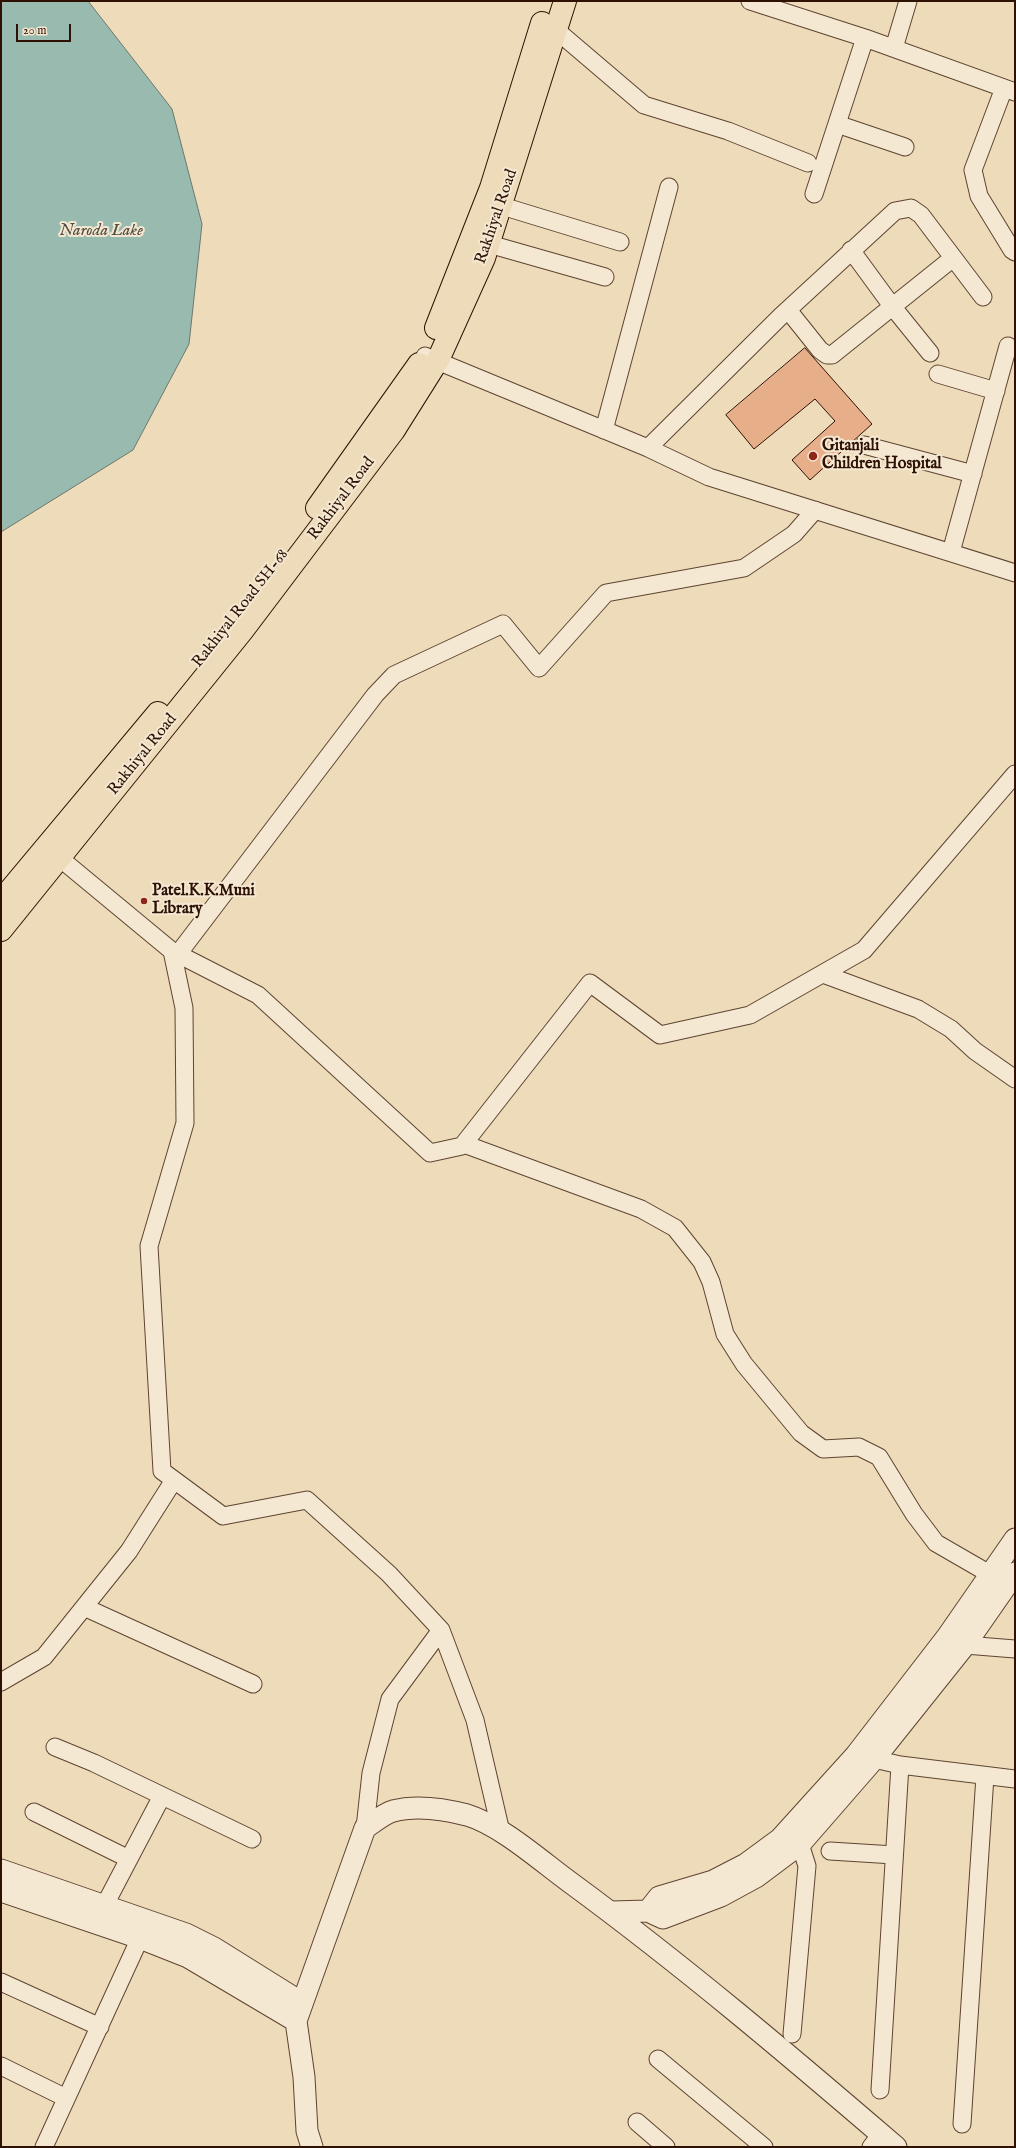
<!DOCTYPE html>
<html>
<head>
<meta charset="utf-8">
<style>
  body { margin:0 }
  #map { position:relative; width:1016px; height:2148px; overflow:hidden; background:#eedbba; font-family:"IM FELL English",serif }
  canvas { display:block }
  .frame { position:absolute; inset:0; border:2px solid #2e1103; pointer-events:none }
  .scale { position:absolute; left:16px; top:24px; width:55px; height:18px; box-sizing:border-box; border:2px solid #2e1103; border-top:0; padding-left:5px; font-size:12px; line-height:14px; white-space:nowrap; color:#2e1103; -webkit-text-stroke:3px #f4e8d2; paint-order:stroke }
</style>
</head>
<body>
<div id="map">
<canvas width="1016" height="2148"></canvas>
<div class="frame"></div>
<div class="scale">20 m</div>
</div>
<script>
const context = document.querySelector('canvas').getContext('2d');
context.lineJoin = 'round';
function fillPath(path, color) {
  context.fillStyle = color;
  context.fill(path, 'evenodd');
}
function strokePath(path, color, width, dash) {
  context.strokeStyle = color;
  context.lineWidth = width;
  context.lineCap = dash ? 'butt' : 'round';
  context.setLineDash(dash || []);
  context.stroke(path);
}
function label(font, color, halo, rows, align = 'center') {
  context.font = font + ' "IM FELL English",serif';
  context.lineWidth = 4;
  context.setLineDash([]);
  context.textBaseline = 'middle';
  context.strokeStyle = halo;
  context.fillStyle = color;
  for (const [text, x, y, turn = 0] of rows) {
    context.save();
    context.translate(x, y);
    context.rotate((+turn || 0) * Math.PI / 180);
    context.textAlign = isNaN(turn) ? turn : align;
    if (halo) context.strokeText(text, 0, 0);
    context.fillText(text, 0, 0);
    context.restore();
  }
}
const water = new Path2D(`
  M1 1H88L172 109 202 224 189 344 133 450 1 532Z`);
const building = new Path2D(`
  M805 348 872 424 810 480 792 460 835 421 815 399 754 449 726 415Z`);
const minor = new Path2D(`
  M750 1 865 38 1015 92
  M556 30 644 105 728 131 808 163
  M894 48 908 1
  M1004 88 973 170 979 196 1012 250 1015 252
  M837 124 905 147
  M814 194 865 38
  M502 206 620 242
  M489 244 605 277
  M851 250 892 306 930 353
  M788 310 820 350 827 355H832L953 258
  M425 356 648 448 709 477 1015 573
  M938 374 996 391
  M604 430 669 187
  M864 445 973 474
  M648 448 781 316 895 211 911 208 921 215 983 297
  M951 552 1008 346
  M50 850 172 951 258 995 430 1153 462 1146 590 983 660 1035 750 1015 864 950 1015 774
  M172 951 184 1008 185 1123 149 1246 162 1471 223 1516 307 1500 389 1574 441 1630 475 1720 501 1832
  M178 954 375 695 394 675 503 624 539 668 606 593 744 568 794 534 815 510
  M823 974 918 1009 951 1029 975 1051 1015 1079
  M464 1144 641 1209 675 1228 702 1262 711 1282 725 1334 744 1364 801 1433 823 1449 859 1447 879 1457 914 1514 936 1543 1000 1580
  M84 1607 253 1684
  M965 1645 1015 1649
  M1 1682 44 1657 129 1551 174 1480
  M55 1747 94 1763 252 1839
  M874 1759 900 1765 1015 1779
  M34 1812 129 1859
  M365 1828 371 1773 390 1699 441 1630
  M830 1851 894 1855
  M99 1916 162 1796
  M1 1982 100 2027
  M792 2034 807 1866 800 1844
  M658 2059 764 2147
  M1 2066 66 2098
  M880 2090 900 1765
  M637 2122 666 2147
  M962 2124 985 1776
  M44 2147 140 1938
  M871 2147 881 2134`);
const tertiary = new Path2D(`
  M1 1870 186 1934 214 1948 302 2003
  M1 1891 140 1938 188 1957 296 2021
  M648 1911 659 1897 713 1881 746 1864 780 1839 856 1755 947 1637 1015 1539
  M611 1912 648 1911 663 1918 721 1896 756 1877 800 1844 874 1759 965 1645 1015 1573
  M312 2147 307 2131 304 2077 296 2021 365 1828C373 1823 383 1814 393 1811 416 1805 444 1809 467 1815 501 1825 542 1862 571 1883 684 1966 790 2056 896 2147`);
const primary = new Path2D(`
  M436 328 491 188 542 23
  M317 508 419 364
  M1 901 158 713
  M1 930 242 631 394 430 438 360 484 258 565 1`);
const markers = [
  [813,456,5,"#8f2418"],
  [144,901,4,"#8f2418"]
];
const streetNames = [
  ["Rakhiyal Road",497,217,-71],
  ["Rakhiyal Road",342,499,-53],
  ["Rakhiyal Road SH-68",241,609,-52],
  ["Rakhiyal Road",143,755,-51]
];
const poiNames = [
  ["Gitanjali",822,447],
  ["Children Hospital",822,465],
  ["Patel.K.K.Muni",152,892],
  ["Library",152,910]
];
const waterNames = [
  ["Naroda Lake",101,232]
];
fillPath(water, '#99bbaf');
strokePath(water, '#6e776a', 1);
fillPath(building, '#e7ae8a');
strokePath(building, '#2e1103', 1);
strokePath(minor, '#5e4431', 19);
strokePath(tertiary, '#5e4431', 23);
strokePath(primary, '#2e1103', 24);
strokePath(minor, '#f4e8d2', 17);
strokePath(tertiary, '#f4e8d2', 21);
strokePath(primary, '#eedbba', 22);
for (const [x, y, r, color] of markers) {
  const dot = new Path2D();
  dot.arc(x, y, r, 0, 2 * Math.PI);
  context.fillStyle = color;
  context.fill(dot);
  strokePath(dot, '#f4e8d2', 1.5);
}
label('16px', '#2e1103', '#f4e8d2', streetNames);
label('bold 16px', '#2e1103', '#f4e8d2', poiNames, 'left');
label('italic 17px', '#534c3f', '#f4e8d2', waterNames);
</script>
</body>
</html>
